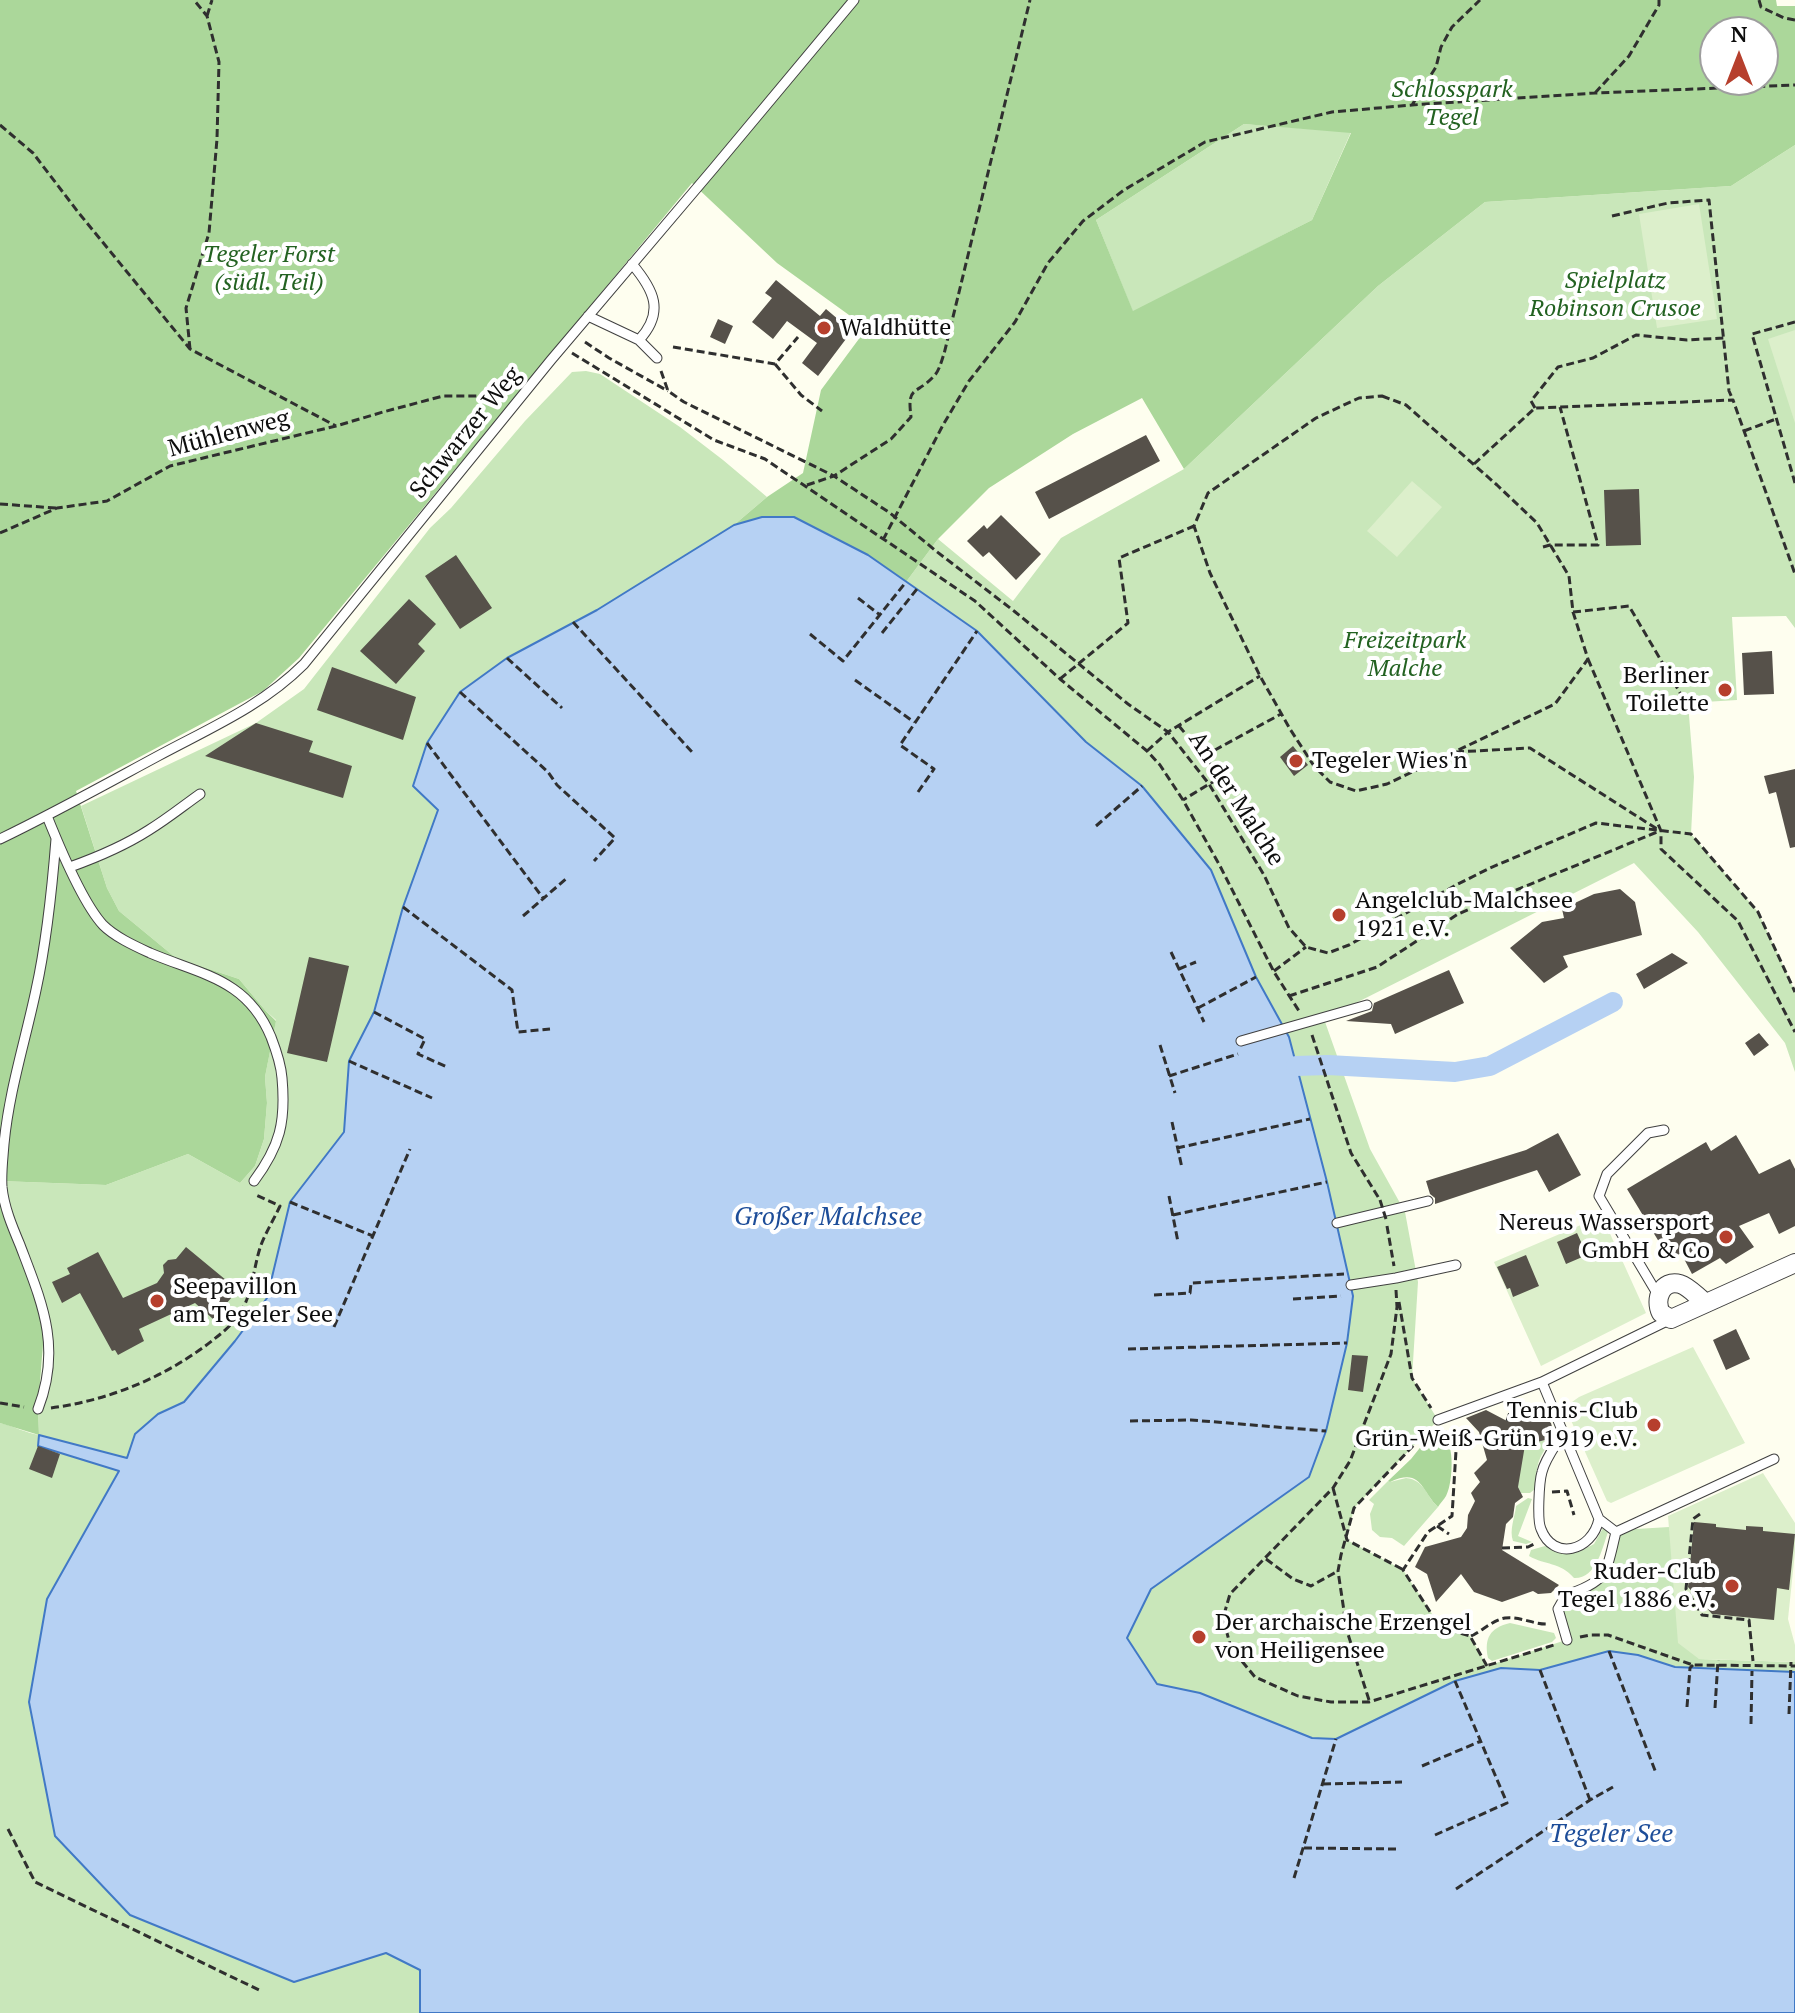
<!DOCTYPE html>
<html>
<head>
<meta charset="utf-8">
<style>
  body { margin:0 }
  #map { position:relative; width:1795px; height:2013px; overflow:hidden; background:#fefeef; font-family:"PT Serif",serif }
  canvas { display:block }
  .north { position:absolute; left:1699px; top:16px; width:80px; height:80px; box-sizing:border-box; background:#fff; border:2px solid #9e9e9e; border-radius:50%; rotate:0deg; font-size:22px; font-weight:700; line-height:32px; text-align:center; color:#0d0d0d }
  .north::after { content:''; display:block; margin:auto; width:28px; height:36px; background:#b63f2d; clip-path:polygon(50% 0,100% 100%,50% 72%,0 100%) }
</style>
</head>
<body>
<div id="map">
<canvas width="1795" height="2013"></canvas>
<div class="north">N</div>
</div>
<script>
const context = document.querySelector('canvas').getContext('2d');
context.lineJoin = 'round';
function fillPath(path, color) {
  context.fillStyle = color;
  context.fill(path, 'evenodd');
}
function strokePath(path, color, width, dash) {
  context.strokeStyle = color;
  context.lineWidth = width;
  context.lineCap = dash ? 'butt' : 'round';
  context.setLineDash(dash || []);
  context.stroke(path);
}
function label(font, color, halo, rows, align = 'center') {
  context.font = font + ' "PT Serif",serif';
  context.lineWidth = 8;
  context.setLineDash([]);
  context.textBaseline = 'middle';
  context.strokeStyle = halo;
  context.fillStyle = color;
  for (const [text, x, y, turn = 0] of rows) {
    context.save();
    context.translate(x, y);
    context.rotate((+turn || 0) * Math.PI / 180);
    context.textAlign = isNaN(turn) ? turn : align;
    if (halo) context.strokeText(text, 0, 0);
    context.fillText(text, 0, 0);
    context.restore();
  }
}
const green = new Path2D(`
  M1244 124 1351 132 1312 220 1133 312 1096 220Z
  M1795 145V628L1786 616 1732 617 1737 700 1688 703 1694 777 1691 834 1758 912 1795 991V1072L1785 1043 1698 932 1634 863 1324 1019 1370 1149 1405 1212 1418 1282 1412 1378 1438 1420 1354 1508 1347 1540 1403 1570 1440 1626 1470 1636 1487 1666 1566 1640 1558 1609 1566 1595 1606 1572 1620 1530 1669 1527 1699 1659 1795 1662V1672L1675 1667 1638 1655 1609 1651 1540 1670 1501 1668 1455 1681 1336 1739 1312 1738 1200 1693 1157 1684 1127 1638 1151 1589 1309 1478 1326 1431 1347 1343 1353 1296 1327 1182 1289 1037 1256 977 1142 786 1086 742 977 631 906 582 938 539 1013 601 1061 538 1184 469 1378 286 1485 202 1731 186Z
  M586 371 600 374 680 427 723 460 767 497 734 525 597 610 507 658 460 692 427 743 413 786 438 810 403 907 374 1012 349 1061 344 1132 290 1202 267 1298 235 1341 183 1402 158 1414 128 1458 40 1435 38 1446 119 1471 47 1599 130 1915 293 1981 385 1953 420 1970V2013H0V1423C13 1426 26 1433 39 1435L38 1409 43 1357 40 1309 1 1207 0 1181 106 1185 188 1154 240 1183 255 1166 264 1139 267 1103 265 1077 276 1020 265 1010 239 979 176 958 119 911 107 888 81 806 256 723 304 689 430 528 451 508 525 421 572 372Z
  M1549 1439V1444C1536 1460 1537 1469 1535 1489L1530 1493H1521L1518 1487 1520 1446Z
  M1406 1478C1425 1480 1425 1495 1438 1507L1404 1546 1392 1538 1380 1537 1372 1530 1370 1514 1374 1504 1369 1500 1388 1481 1390 1482Z
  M1528 1498 1532 1499 1518 1536 1532 1542 1526 1544 1513 1541C1509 1530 1515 1517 1516 1506Z
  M1603 1528 1608 1529V1532C1602 1549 1596 1579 1574 1578 1559 1561 1546 1566 1529 1556L1531 1550 1545 1546 1561 1553 1579 1552 1594 1544Z
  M1510 1623 1554 1633 1556 1638 1552 1642 1492 1661 1488 1658C1484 1638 1490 1628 1510 1623Z`);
const forest = new Path2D(`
  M0 0H1776L1777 6H1795V145L1731 186 1485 202 1378 286 1184 469 1142 398 1073 434 989 488 938 539 906 582 868 555 794 517H762L734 525 767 497 803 473 821 390 867 328 777 263 692 183 299 658 263 691 76 791 107 888 119 911 176 958 239 979 265 1010 276 1021 265 1077 267 1103 264 1139 255 1166 240 1183 188 1154 106 1185 0 1181ZM1715 32H1763V80H1715ZM1244 124 1351 133 1312 220 1133 311 1096 220Z
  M0 1196 1 1207 40 1309 44 1330 38 1409 39 1435 0 1423Z
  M1434 1436C1439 1437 1442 1437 1446 1440 1455 1449 1452 1486 1446 1496 1444 1500 1440 1503 1438 1507 1421 1491 1422 1467 1390 1482L1388 1481 1411 1459 1427 1439Z`);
const pitch = new Path2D(`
  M1699 204 1717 319 1657 328 1639 214Z
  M1795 330V423L1768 339Z
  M1412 481 1442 507 1397 557 1367 531Z
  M1602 1216 1646 1313 1541 1366 1494 1262Z
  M1693 1347 1745 1443 1611 1503 1607 1501 1565 1407 1579 1397Z
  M1763 1473 1795 1523V1552L1788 1619 1795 1645V1662L1699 1659 1678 1643 1668 1516Z`);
const water = new Path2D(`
  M762 517H794L868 555 977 631 1086 742 1142 786 1211 870 1256 977 1289 1037 1327 1182 1353 1296 1347 1343 1326 1431 1309 1477 1151 1589 1127 1638 1157 1684 1200 1693 1312 1738 1336 1739 1455 1681 1501 1668 1540 1670 1609 1651 1638 1655 1675 1667 1795 1672V2013H420V1970L386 1953 294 1982 130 1915 55 1836 29 1702 47 1599 119 1471 38 1446 39 1435 127 1458 135 1434 158 1414 184 1402 235 1341 267 1298 290 1202 344 1132 349 1061 374 1012 403 907 438 810 413 786 427 743 460 692 507 658 597 610 734 525Z`);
const canal = new Path2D(`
  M1296 1066 1328 1065 1455 1072 1490 1066 1613 1002`);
const building = new Path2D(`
  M776 280 820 316 826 309 852 331 818 376 802 363 817 343 787 321 773 339 752 322 772 298 765 293Z
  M718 319 733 326 725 344 710 337Z
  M1146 435 1160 461 1049 519 1035 492Z
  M1639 489 1641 545 1606 546 1604 490Z
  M1001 515 1041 554 1016 580 989 552 983 557 967 541 984 525 987 529Z
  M456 555 492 608 460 629 425 576Z
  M409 599 436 624 418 644 425 651 396 684 360 651Z
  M1772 651 1774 694 1744 695 1742 653Z
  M332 667 416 697 403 740 317 710Z
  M256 723 313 741 309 752 352 766 343 798 205 756Z
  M1293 746 1308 765 1294 776 1280 757Z
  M1795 769V847L1790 848 1776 792 1769 794 1764 776Z
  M1620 889 1635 902 1642 935 1563 956 1568 967 1544 983 1510 948 1542 922 1564 918 1562 909 1594 894Z
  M1672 953 1688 963 1644 989 1636 974Z
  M309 957 349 966 327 1062 287 1053Z
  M1449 970 1464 1003 1395 1034 1391 1024 1346 1021 1372 1011 1374 1003Z
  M1759 1033 1769 1045 1754 1056 1745 1043Z
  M1558 1133 1581 1175 1549 1192 1537 1170 1435 1204V1198L1430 1194 1426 1181 1526 1150Z
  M1736 1135 1759 1174 1790 1159 1795 1169V1226L1779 1234 1769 1213 1739 1226 1754 1247 1726 1264 1720 1258 1692 1274 1681 1253 1670 1260 1627 1189 1706 1142 1711 1151Z
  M1577 1233 1587 1255 1566 1264 1557 1242Z
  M186 1247 238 1290 213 1319 195 1303 139 1329 144 1341 118 1355 115 1350 112 1351 80 1293 62 1303 52 1282 70 1274 67 1268 98 1252 123 1298 157 1283 164 1273 163 1265 168 1260 176 1259Z
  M1526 1255 1539 1286 1513 1297 1510 1288 1507 1289 1497 1267Z
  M1736 1329 1750 1359 1726 1370 1713 1340Z
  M1352 1355 1368 1356 1363 1392 1348 1390Z
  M1486 1410 1507 1421 1538 1412 1551 1423 1552 1427 1548 1434 1549 1439 1525 1445 1518 1487 1523 1497 1515 1503 1513 1517 1506 1524 1502 1550 1559 1585 1551 1593 1538 1594 1533 1591 1502 1602 1474 1592 1461 1574 1436 1602 1427 1574 1415 1567 1425 1547 1461 1537 1467 1528 1468 1515 1475 1501 1471 1493 1480 1482 1474 1473 1487 1460 1479 1432 1466 1418Z
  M38 1446 60 1454 52 1478 29 1469Z
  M1694 1522 1716 1524V1527L1746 1530V1526L1763 1527V1531L1795 1534 1789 1590 1777 1588 1774 1620 1712 1614 1688 1587Z`);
const path = new Path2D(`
  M1759 0 1761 7 1784 18 1795 20
  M207 16 212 0
  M1595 93 1629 56 1659 5V0
  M1412 105 1436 67 1441 47 1452 27 1480 0
  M0 125 33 153 78 212 190 349 336 426
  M1612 216 1668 203 1709 200 1729 391 1733 400
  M1795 322 1752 334 1795 483
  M585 342 609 358 668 391
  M673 347 775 364 798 337
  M190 349 186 308 209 233 217 139 219 62 207 16 194 0
  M572 353 714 440 765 459 975 601 1060 679 1147 751 1160 765 1183 800 1220 866 1274 972 1299 1011
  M775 364 801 395 822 411
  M661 371 668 391 684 402 834 476 890 513 936 551 1014 611 1128 704 1168 732 1209 784 1264 875 1289 928 1306 947 1328 953 1349 945 1456 885 1490 868 1596 823 1691 834 1758 912 1795 992
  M1382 396 1406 405 1497 485 1537 523 1569 576 1573 612 1588 659 1555 704 1387 784 1356 791 1330 782 1314 766 1290 729 1260 676 1210 573 1194 526 1208 493 1316 418 1359 398Z
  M1535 408 1531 401 1558 367 1593 358 1636 335 1687 340 1724 338
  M1744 431 1776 419
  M1474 464 1535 408 1733 400 1795 574
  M807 485 834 476 891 439 911 417C907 385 915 396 933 377 939 372 941 362 944 354L1030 0
  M0 504 56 508
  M0 533 57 508 107 501 170 466 336 426 383 412 443 396H483L498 405
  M883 540 943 425 969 381 1015 322 1048 263 1083 221 1124 190 1205 142 1332 112 1412 105 1595 93 1795 85
  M1543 547 1550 545H1598L1560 407
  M858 598 880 615
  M1573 612 1629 606 1689 708
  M573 622 692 752
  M882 633 917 589
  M810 634 843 661 906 582
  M507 658 562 708
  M1588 659 1661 831V849L1738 921 1795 1032
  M1060 679 1128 623 1119 558 1194 526
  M855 680 914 722
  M460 692 548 772 557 785 615 838 594 861
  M1179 726 1222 778 1209 784 1183 800
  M427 743 543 898
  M1147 751 1168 732 1260 676
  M1456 752 1530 748 1657 829
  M1204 756 1281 714
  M918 792 934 769 900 745 977 631
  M1096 826 1142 786
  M403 907 512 990 518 1032 550 1029
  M523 916 567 878
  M1171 952 1204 1022
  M1179 969 1196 962
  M1274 971 1306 947
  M1289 996 1377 967 1458 914 1657 832
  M1198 1008 1256 977
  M374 1012 425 1039 418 1054 447 1067
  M1312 1035 1351 1153 1380 1200
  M1160 1045 1175 1093
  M349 1061 432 1098
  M1169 1076 1238 1054
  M1172 1122 1182 1168
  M1177 1148 1310 1119
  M1169 1196 1178 1242
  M290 1202 373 1236
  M1173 1215 1327 1182
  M1387 1226 1394 1266
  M1396 1290 1397 1307 1391 1354 1350 1461 1333 1488 1230 1594 1223 1618 1231 1648 1255 1677 1298 1696 1331 1702H1369L1554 1645
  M1154 1295 1190 1293 1191 1283 1344 1274
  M1293 1299 1341 1296
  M1399 1302 1412 1378 1431 1408
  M334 1327 410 1149
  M1128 1349 1347 1343
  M0 1403 24 1407
  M51 1408C110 1400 166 1377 213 1340 222 1333 233 1324 239 1315 253 1294 253 1268 261 1245 266 1232 274 1219 280 1206L256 1195
  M1130 1421 1191 1420 1326 1431
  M1507 1421 1511 1409
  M1445 1431 1456 1451 1452 1516 1428 1532 1403 1570 1440 1627 1470 1636 1487 1666
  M1333 1488 1347 1540 1402 1569
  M1552 1492 1567 1491 1574 1515
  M1700 1514 1693 1519 1686 1589 1702 1615 1749 1620 1753 1661
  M1437 1526 1449 1534
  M1502 1548 1528 1547 1534 1544
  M1266 1559 1293 1579 1311 1586 1338 1571
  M1471 1636C1482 1631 1493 1620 1505 1618 1520 1616 1534 1625 1549 1624
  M1580 1637 1590 1635H1608L1693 1665 1795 1666
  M1609 1651 1656 1773
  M1540 1670 1590 1800
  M1369 1700 1347 1631 1338 1571 1341 1555 1354 1508 1430 1428
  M1687 1707 1690 1668 1693 1665
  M1715 1708 1718 1660
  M1789 1714 1791 1662
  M1751 1724 1752 1671
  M1422 1766 1481 1741
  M1323 1784 1402 1782
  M8 1829 35 1882 259 1990
  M1435 1835 1507 1803 1455 1681
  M1304 1848 1399 1849
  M1294 1878 1336 1739
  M1456 1889 1590 1800 1613 1787`);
const lane = new Path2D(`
  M632 264C654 290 665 312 639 340
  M588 316 639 340 657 358
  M47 816C59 846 82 902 103 925 115 937 135 946 150 953 202 975 247 979 271 1037 276 1050 281 1064 282 1078 286 1122 280 1146 254 1181
  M0 839C54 813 106 784 158 756 210 728 262 706 304 664L551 360 713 169 854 0
  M70 867C98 857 124 846 149 830 167 819 183 806 200 794
  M1241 1041 1367 1005
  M1337 1223 1428 1201
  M1351 1285 1396 1278 1456 1265
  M1658 1295 1599 1196 1607 1174 1648 1133 1664 1130
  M1542 1382 1671 1319
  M38 1409C62 1347 42 1303 20 1245 12 1226 4 1207 2 1187 1 1173 3 1158 4 1144 9 1091 25 1042 36 990 47 940 52 890 56 839
  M1438 1420 1542 1382 1599 1519C1592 1552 1553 1561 1541 1529 1537 1521 1539 1482 1542 1472 1545 1459 1556 1445 1563 1433
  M1616 1532 1774 1459
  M1567 1640 1558 1609 1566 1595C1609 1581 1606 1572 1616 1532L1599 1519`);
const street = new Path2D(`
  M1706 1303C1698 1298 1690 1287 1680 1284 1662 1279 1654 1299 1661 1313L1671 1319 1795 1263`);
const pathBridge = new Path2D(`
  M1380 1200 1386 1219`);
const markers = [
  [824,328,8,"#b63f2d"],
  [1725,690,8,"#b63f2d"],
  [1296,761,8,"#b63f2d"],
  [1339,915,8,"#b63f2d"],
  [1726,1237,8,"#b63f2d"],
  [157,1301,8,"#b63f2d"],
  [1654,1425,8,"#b63f2d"],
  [1732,1586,8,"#b63f2d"],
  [1199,1637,8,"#b63f2d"]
];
const parkNames = [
  ["Schlosspark",1452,90],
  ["Tegel",1452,118],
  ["Tegeler Forst",269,255],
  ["(südl. Teil)",269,283],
  ["Spielplatz",1615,281],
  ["Robinson Crusoe",1615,309],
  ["Freizeitpark",1405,641],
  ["Malche",1405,669]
];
const poiNames = [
  ["Waldhütte",840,328],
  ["Berliner",1709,676,"right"],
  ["Toilette",1709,704,"right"],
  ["Tegeler Wies'n",1312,761],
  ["Angelclub-Malchsee",1355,901],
  ["1921 e.V.",1355,929],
  ["Nereus Wassersport",1710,1223,"right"],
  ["GmbH & Co",1710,1251,"right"],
  ["Seepavillon",173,1287],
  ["am Tegeler See",173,1315],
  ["Tennis-Club",1638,1411,"right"],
  ["Grün-Weiß-Grün 1919 e.V.",1638,1439,"right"],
  ["Ruder-Club",1716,1572,"right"],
  ["Tegel 1886 e.V.",1716,1600,"right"],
  ["Der archaische Erzengel",1215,1623],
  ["von Heiligensee",1215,1651]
];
const streetNames = [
  ["Schwarzer Weg",466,433,-51],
  ["Mühlenweg",229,434,-15],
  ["An der Malche",1236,799,57]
];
const waterNames = [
  ["Großer Malchsee",828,1218],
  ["Tegeler See",1611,1835]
];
fillPath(green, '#c9e7ba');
fillPath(forest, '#abd79a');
fillPath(pitch, '#dcefcb');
fillPath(water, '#b6d1f3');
strokePath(water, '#4179c6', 2);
strokePath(canal, '#b6d1f3', 20);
fillPath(building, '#56514a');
strokePath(lane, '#404040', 11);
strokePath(street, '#404040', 20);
strokePath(path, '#2f2f2f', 3, [8, 4]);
strokePath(lane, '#fff', 9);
strokePath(street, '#fff', 18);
strokePath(pathBridge, '#2f2f2f', 3, [8, 4]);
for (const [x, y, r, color] of markers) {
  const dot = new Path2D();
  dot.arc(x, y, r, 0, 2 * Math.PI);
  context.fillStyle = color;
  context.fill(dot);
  strokePath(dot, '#fff', 3);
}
label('italic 24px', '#236221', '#fff', parkNames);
label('24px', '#0d0d0d', '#fff', poiNames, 'left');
label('24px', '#0d0d0d', '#fff', streetNames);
label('italic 26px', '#1d4d99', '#fff', waterNames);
</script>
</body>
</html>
